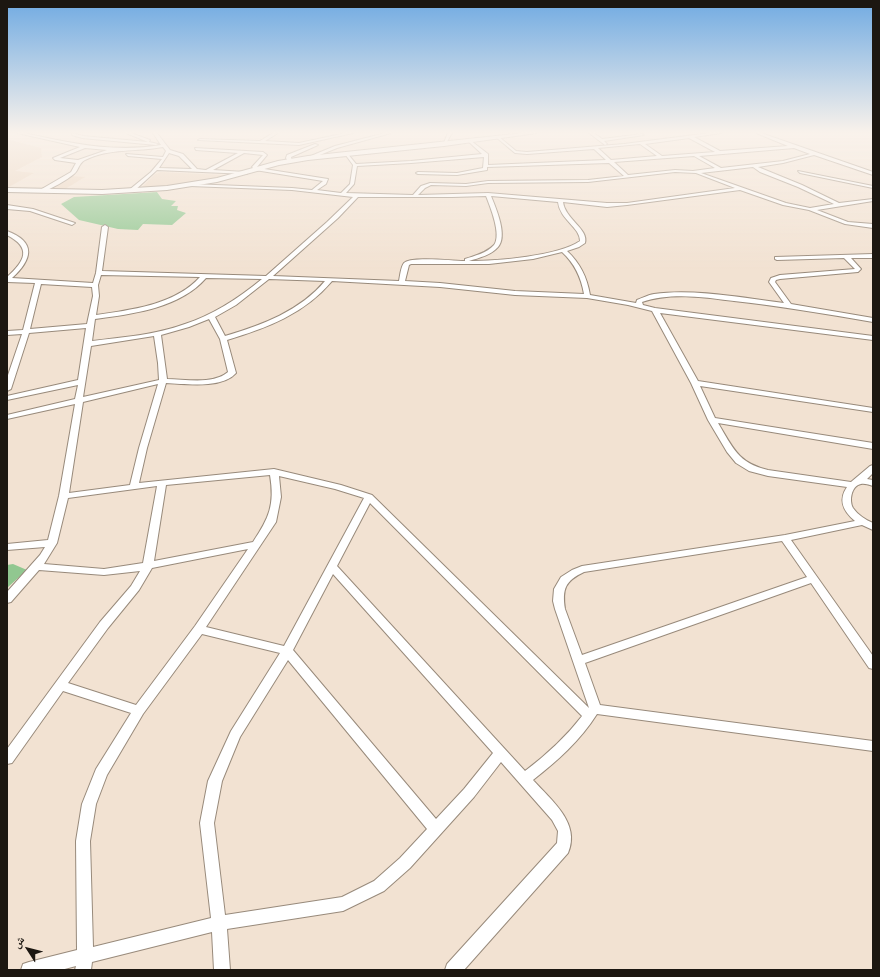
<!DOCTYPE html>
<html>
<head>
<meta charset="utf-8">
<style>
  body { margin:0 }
  #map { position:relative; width:880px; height:977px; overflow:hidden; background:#f2e2d2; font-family:Poppins,"Noto Naskh Arabic",sans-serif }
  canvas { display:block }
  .frame { position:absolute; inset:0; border:8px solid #1c1711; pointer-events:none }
  .north { position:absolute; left:8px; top:929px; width:40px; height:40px; -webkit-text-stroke:3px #f2e2d2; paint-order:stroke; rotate:306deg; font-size:11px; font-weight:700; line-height:16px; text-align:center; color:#1c1711 }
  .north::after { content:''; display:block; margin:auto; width:14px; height:18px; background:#1c1711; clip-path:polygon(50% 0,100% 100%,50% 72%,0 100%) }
</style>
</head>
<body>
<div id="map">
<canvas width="880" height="977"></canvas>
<div class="frame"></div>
<div class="north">ش</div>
</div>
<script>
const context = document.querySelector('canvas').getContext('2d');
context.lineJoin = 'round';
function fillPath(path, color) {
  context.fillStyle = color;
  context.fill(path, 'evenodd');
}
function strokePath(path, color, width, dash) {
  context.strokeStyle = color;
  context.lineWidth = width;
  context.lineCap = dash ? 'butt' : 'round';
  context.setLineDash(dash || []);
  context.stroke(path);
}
const built = new Path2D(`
  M7 139 41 148 42 157 15 171 34 173 7 188Z
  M161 172 225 175V176L194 184 140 189 155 174Z
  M72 176 85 177 62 191 49 190Z`);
const green = new Path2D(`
  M157 192 162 199 176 201 171 206H178L177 210 186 213 172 225 143 224 138 230 118 229 79 220 61 204 74 197Z
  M13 564 27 570 7 588V565Z`);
const minor = new Path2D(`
  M17 133H24C70 143 114 153 161 145L153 133H157L170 150 183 154 197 169 206 170 238 153 196 150 195 148 263 152 267 155 257 167 258 168 328 179 326 184 317 190 341 193 350 184 353 165 345 154 347 153 356 164 411 161 482 154 469 142 470 140 488 154V165L606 160 594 149 527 154 515 153 497 138 498 136 516 151 527 152 624 144 710 133H721L694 137 720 151 788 146 756 133H761L873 172V175L814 155 783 163 758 167 802 185 839 203 873 199V201L817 210 848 222 873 224V228L845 224 809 210 783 205 740 190 627 205 607 207 563 202C565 219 589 229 585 243L579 247 567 251C580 263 587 277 590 295L636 303 637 300C642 298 648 295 654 294 693 288 745 298 784 303L769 282 771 278 780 275 855 269 844 258 777 260 775 259V257L873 254V258H851L861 269 858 272 780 279 776 280 775 282 791 304 873 318V322C827 314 780 306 734 301 704 297 671 292 642 302L643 305 655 308 873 336V340L660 313 698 381 873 408V412L700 386 715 418 873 443V449L718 423C733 448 738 463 768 470L851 482 870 466 873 465V473L867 479 873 480V486C870 485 864 483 861 484 851 486 849 501 853 508 858 515 866 520 873 523V530L862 525 791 540 873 656V669L869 668 811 583 585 663 600 705 873 741V751L597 714C580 741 557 761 533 780 551 800 581 823 568 853L464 970H445L447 964 557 843 558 831 552 820 501 762 474 797 410 868 384 891 343 911 227 929 230 970H214L212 932 92 962 91 970H75L76 966 61 970H21L23 964 29 962 77 950 76 841 82 804 96 769 131 713 63 691 12 763 7 764V749L100 622 131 586 140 571 104 575 39 570 11 602 7 603V592L40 555 45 547 7 550V544L48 540 59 496 75 404 7 419V415L75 399 78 385 7 400V396L78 380 86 328 29 333 11 389 7 391V378L22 334 7 335V331L23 330 35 283 7 282V277C25 261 32 248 7 235V231C37 242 32 260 12 278L93 283 96 273 102 227 105 225 108 227 102 271 266 276 327 222 353 197 292 190 190 186 188 185 190 184 292 188 312 190 323 181 255 170 252 167 263 155 244 153 213 170 245 172 247 174 157 170 133 192H129V190L151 172 162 159 128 156 126 154 163 157 166 151 163 147C137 152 109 148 85 160 78 164 79 170 74 174 67 180 51 189 42 192L40 191V190L71 172 76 163 55 160 53 158 80 147ZM689 138 715 152 662 156 645 144ZM640 144 657 156 611 160 598 148ZM85 148 107 150 78 160 60 158ZM794 148 810 154 783 161 721 168 699 156ZM169 153 179 156 192 169 159 168ZM694 156 715 168 693 171 675 170 628 175 614 162ZM484 157 483 168 457 173 418 172 416 173 418 174 457 175 487 170V167L609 163 624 176 588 180 488 181 466 184 430 183 421 186 413 195 346 193 354 184 357 166 411 163ZM753 167 760 172 798 187 834 204 810 208 786 203 701 173ZM675 172 696 173 735 188 627 203H607L488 193 418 195 425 188 431 185 466 186 488 183 588 182ZM486 196C490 206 502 235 494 245 487 253 474 256 465 259V261C454 261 411 256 404 263 401 266 400 276 399 281L273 276 338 218 358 197H452ZM491 196 558 202C560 220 580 227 580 241 558 256 497 261 469 261 479 258 491 255 498 247 508 236 496 208 491 196ZM562 252C575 264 581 277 584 294L515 291 440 283 405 281 409 265 411 264H489L533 259ZM101 275 200 277C175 305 130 310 96 315L99 296 98 285ZM206 278 262 279C239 298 213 315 185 324 155 335 123 337 92 341L95 319C133 314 180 308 206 278ZM269 279 325 281C300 311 262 325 225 336L215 317 236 305ZM332 281 440 287 515 295 587 298 628 305 652 311 691 383 708 420 727 452 736 463 749 471 768 476 847 487C838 500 843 511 855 521L785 535 582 566 572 570 561 577 554 589 553 601 555 609 589 708 372 495 341 485 274 469 139 483 147 448 166 383C186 384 222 389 236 373L227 340C267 328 304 314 332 281ZM41 284 92 287 93 296 87 324 30 329ZM209 319 220 339 228 372C213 385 185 379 167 379L161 335 189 327ZM154 336 158 363 159 380 83 397 91 346ZM158 384 139 448 130 485 69 493 83 402ZM270 475C275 505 269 518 253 542L154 561 166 485ZM279 476 335 489 364 498 284 646 206 627 276 522 281 497ZM157 486 143 563 104 569 44 564 57 543 68 498ZM370 503 582 716C565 738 546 755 525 771L337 566ZM782 541 807 577 582 655 565 609C562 589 565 581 584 572ZM248 549 195 626 136 705 68 683 108 628 139 590 152 568ZM333 574 493 753 464 789 436 819 293 650ZM202 634 280 653 231 731 208 781 200 823 211 918 93 947 90 841 96 804 107 775 143 714ZM288 660 427 829 400 858 374 881 342 897 225 915 214 823 222 781 240 737Z
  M72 133 83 136 148 142 126 133H131L150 140 149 142 158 144 156 145 82 138 72 135Z
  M273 133H278L265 141 299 143 346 133H353L299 145 198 140 200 139 260 141Z
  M385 133H391L337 148 310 159 306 158 335 146Z
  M448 133H452L445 145H443Z
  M589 133H594L602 139 642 134 644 135 604 141 607 144 605 145Z
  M315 144 318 145 291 157 292 162H288L286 158 287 155Z
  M798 171 873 186V188L800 173Z
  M7 205 33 209 75 223 72 225 30 211 7 209Z`);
const tertiary = new Path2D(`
  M524 133H537L444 146 308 160 279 165 217 182 167 190 102 194 7 192V188L102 190 167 186 217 178 278 161 308 156Z`);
fillPath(built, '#ebd5bf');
fillPath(green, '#91c790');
strokePath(minor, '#988a7b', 2);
strokePath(tertiary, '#988a7b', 2);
fillPath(minor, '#fff');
fillPath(tertiary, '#fff');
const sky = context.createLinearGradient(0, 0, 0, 270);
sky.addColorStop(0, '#71abe2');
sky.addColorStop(0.49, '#f9f2eb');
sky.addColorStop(1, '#f9f2eb00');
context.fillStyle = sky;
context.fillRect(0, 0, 880, 270);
</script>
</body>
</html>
